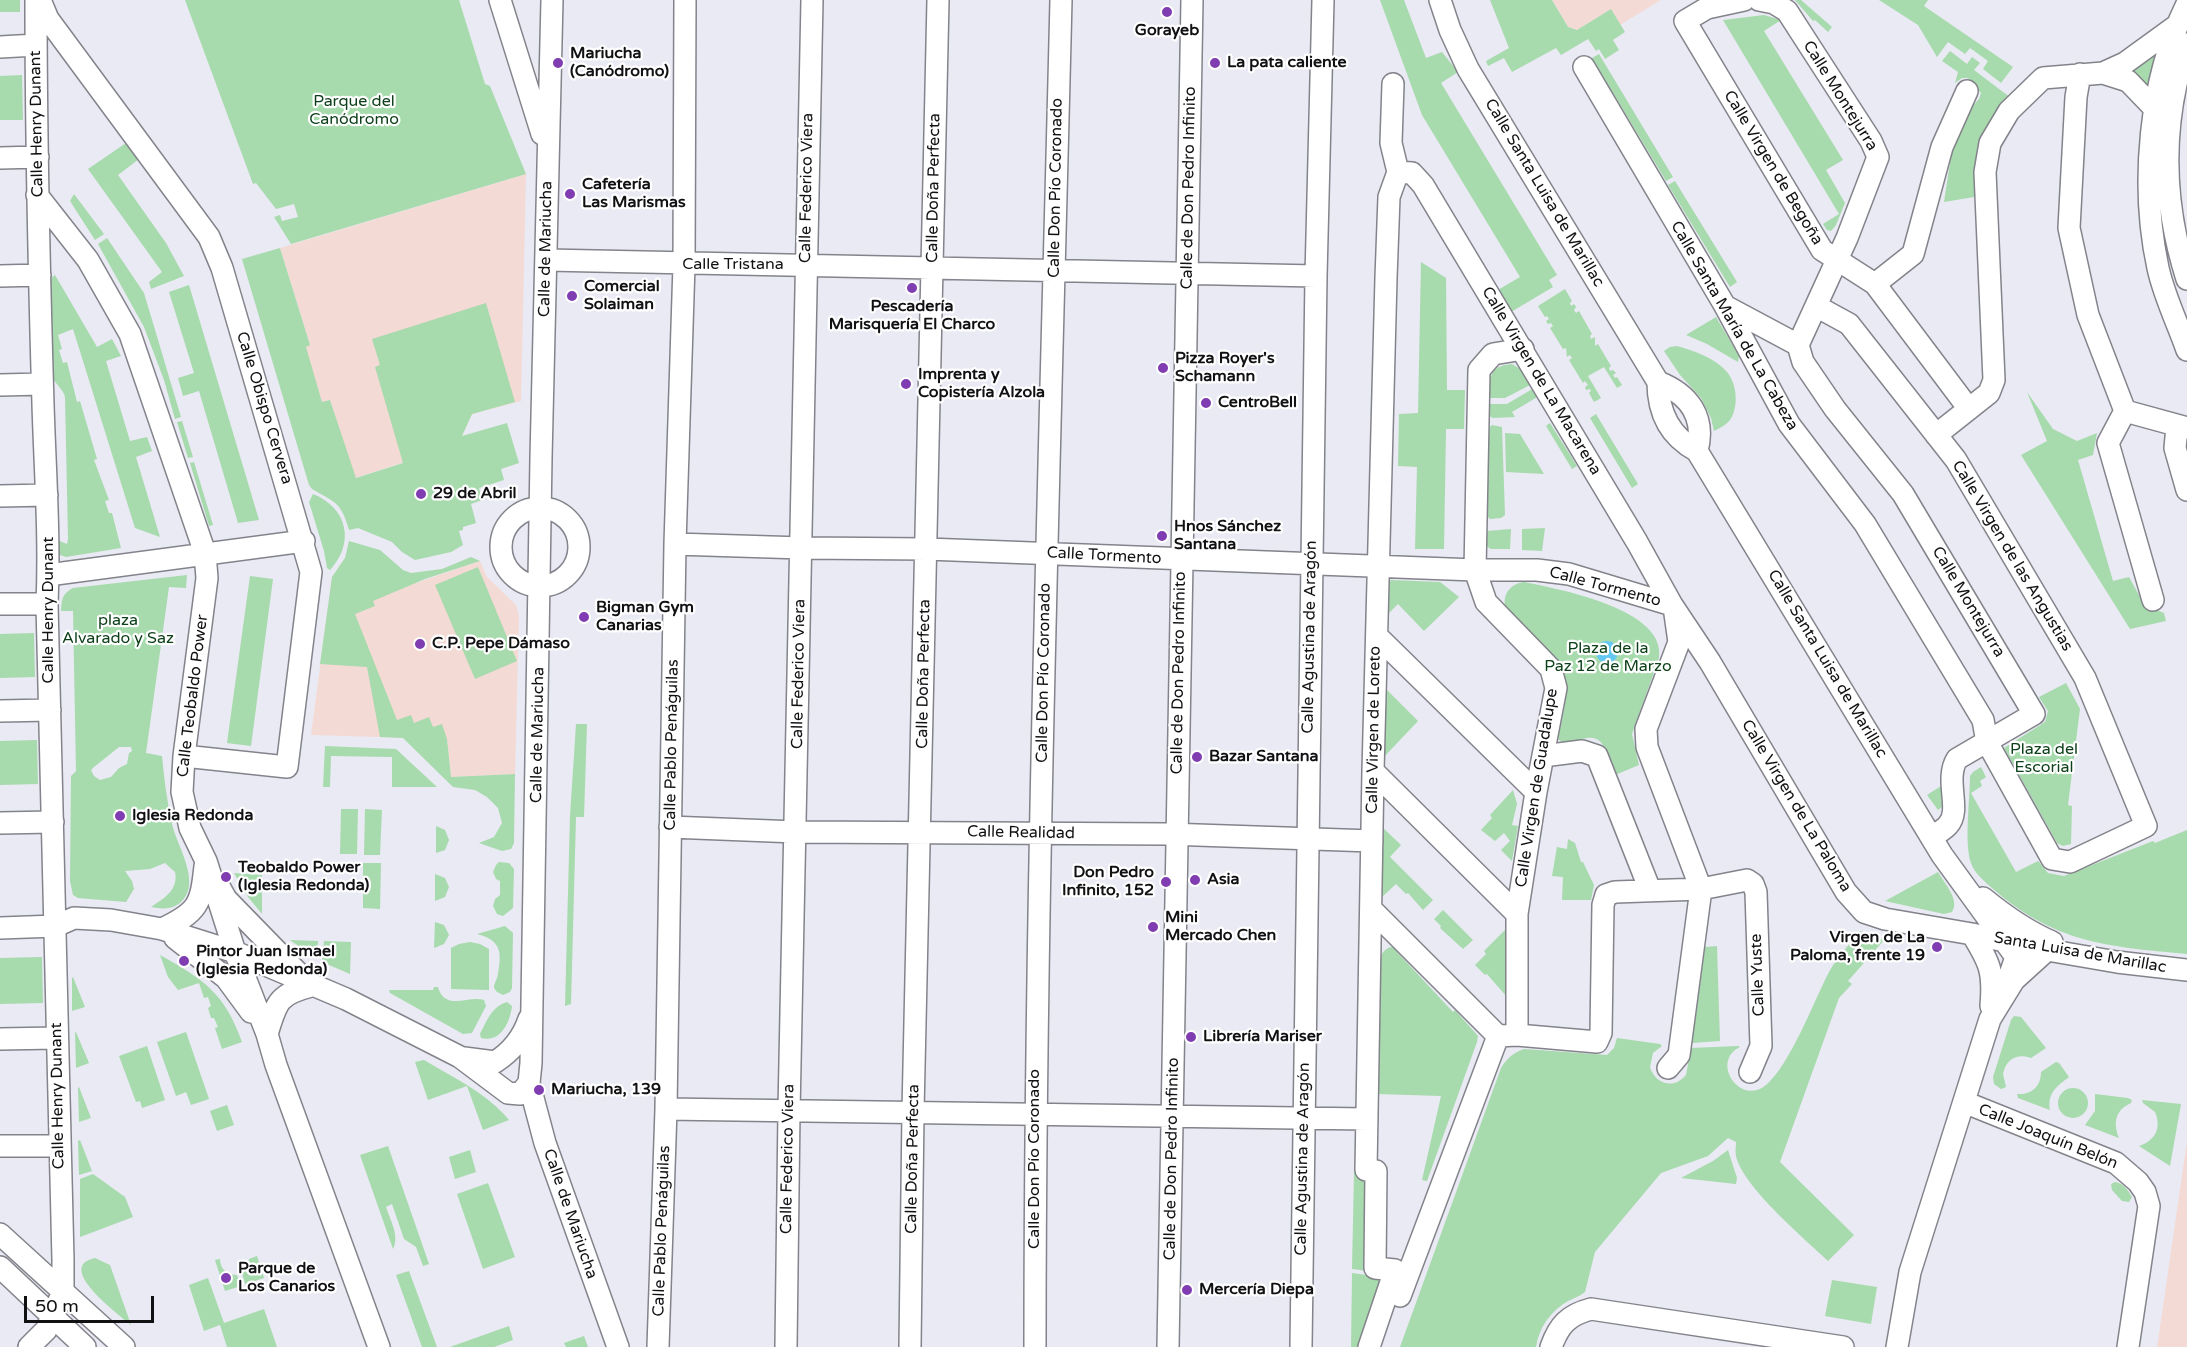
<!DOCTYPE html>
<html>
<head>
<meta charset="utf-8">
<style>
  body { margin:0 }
  #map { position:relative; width:2187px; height:1347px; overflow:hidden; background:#e9eaf3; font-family:"Varela Round",sans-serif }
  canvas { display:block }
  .scale { position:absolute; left:24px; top:1296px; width:130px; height:27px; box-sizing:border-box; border:3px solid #111114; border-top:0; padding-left:8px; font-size:18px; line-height:21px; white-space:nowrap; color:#111114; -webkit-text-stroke:4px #fff; paint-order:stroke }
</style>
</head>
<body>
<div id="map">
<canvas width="2187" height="1347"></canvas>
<div class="scale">50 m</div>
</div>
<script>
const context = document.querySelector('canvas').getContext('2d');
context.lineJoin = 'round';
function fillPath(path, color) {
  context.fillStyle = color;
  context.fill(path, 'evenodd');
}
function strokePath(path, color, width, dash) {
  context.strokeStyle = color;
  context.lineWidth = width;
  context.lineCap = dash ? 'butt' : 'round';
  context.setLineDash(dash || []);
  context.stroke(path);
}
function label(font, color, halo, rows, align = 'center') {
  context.font = font + ' "Varela Round",sans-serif';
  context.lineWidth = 4.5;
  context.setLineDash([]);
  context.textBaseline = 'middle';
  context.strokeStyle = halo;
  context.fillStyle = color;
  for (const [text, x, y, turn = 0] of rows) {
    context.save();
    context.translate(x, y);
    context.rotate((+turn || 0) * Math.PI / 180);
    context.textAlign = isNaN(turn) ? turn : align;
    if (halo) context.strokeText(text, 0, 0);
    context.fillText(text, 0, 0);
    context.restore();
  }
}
const education = new Path2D(`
  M1552 0H1661L1620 25 1611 9 1577 30 1568 27Z
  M526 174 521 401 472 414 462 436 439 451 355 478 330 400 322 402 305 346 310 345 280 248Z
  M349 546 416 583 480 561 487 577 516 605 519 616 515 774 451 777 447 739 311 735 332 577 345 558Z
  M2187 1141V1347H2157L2158 1341Z`);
const green = new Path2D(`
  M0 0H20V12H0Z
  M185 0H459L485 84 490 86 526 174 291 244 274 217 280 215 282 221 298 217 294 204 276 209 256 183 253 184Z
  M1380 0H1404L1426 58 1442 52 1458 72 1441 83 1557 275 1549 280 1553 287 1511 312 1498 290 1520 277 1422 115Z
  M1490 0H1552L1568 27 1577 30 1611 9 1625 32 1613 40 1619 50 1605 59 1599 49 1596 51 1588 39 1561 55 1556 48 1512 72 1504 58 1488 66 1486 61 1509 48Z
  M1795 0H1801L1832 27 1828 32 1815 20 1813 21Z
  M1879 0H1928L1924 6 2013 67 2001 83 1983 69 1988 61 1970 48 1965 54 1948 42 1937 57 1918 25Z
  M1764 15 1781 20 1764 31 1843 160 1826 170 1845 203 1836 225 1831 231 1827 230 1823 224 1839 214 1723 20Z
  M2158 50 2149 90 2127 67Z
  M1950 51 1967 64 1972 57 1980 63 1974 70 2011 98 1976 170 1974 197 1944 202 1952 150 1969 110 1979 99 1981 93 1968 78H1962L1955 83 1958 72 1942 61Z
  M1599 54 1673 177 1666 181 1592 58Z
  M22 75 23 120H0V76Z
  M126 143 139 159 118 175 166 243 184 276 151 289 149 282 162 272 88 169Z
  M1675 181 1737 282 1730 287 1668 185Z
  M74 194 104 234 95 240 70 201Z
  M107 238 144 293 181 417 175 419 164 380 144 327 98 244Z
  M280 248 310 345 306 347 322 402 330 400 356 478 403 463 375 367 380 365 372 339 486 303 515 402 472 414 462 436 507 423 519 463 501 469 504 480 479 488 482 500 471 504 476 523 463 527V530L459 531 463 545 451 552 415 560 402 552 392 542 358 528 349 530C341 502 336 503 312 489L309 485 242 259Z
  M1421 262 1446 278 1447 390H1465L1464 429H1446L1444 549H1415L1417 467 1398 466 1399 414 1418 413Z
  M55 275 97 347 112 339 121 356 106 361 130 441 147 437 152 451 136 457 160 537 135 528 73 329 58 335 62 349 59 350 63 363 67 362 77 402 80 401 97 459 94 460 109 500 105 501 109 513H112L121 548 66 557 60 555 57 550V540L67 544 68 539 65 397C63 388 54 384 52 375L51 278Z
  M189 285 259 520 238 523 199 391 183 396 178 378 194 373 169 292Z
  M1565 289 1572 301 1570 303 1571 306 1574 304 1576 307 1574 310 1576 313 1579 311 1592 334 1590 336 1591 339 1595 337V346L1598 344 1611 366 1609 368 1610 371 1613 370 1616 373 1613 375 1615 378 1617 377 1622 385 1617 388 1604 367 1588 376 1601 398 1594 402 1589 393 1591 391 1590 389 1586 390 1585 387 1588 385 1585 381 1583 383 1569 360 1572 358 1570 355 1567 357 1566 348 1563 349 1550 328 1553 326 1551 323 1548 324 1546 321 1549 319 1547 316 1545 317 1538 306Z
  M1716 317 1739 356 1738 362 1707 344 1686 335Z
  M1677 346C1695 351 1715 358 1727 372 1737 384 1739 407 1730 420 1726 425 1720 428 1714 431L1711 418 1701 398 1680 375 1664 351 1670 347Z
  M1512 364 1525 372 1532 384 1505 398H1489C1490 378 1488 366 1512 364Z
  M1534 388 1539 396 1512 412 1515 417 1493 418 1489 416V404H1507Z
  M2027 392 2053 429 2077 441 2097 433 2093 455 2078 460 2113 581 2129 577C2141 598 2141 604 2164 613L2166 621 2130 629 2021 455 2047 441Z
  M1596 414 1638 484 1632 488 1590 418Z
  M182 421 193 457 188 458 177 422Z
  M1550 423 1577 466 1572 469 1546 426Z
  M1492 425 1502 427 1505 515 1501 518 1490 519 1487 516 1489 428Z
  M1505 433 1520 434 1544 474 1506 472Z
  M194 462 213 525 209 526 190 463Z
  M313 494C348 508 355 543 330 570L327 568 324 551 309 502Z
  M1545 528 1542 551 1522 550V529Z
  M1511 529 1510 549H1491L1486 546 1487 531Z
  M349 541 380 550 403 570 411 573 442 569 471 557 480 561 425 579 373 601 375 606 355 614 397 720 411 715 414 723 429 717 433 727 442 724 447 739 451 777 515 774 514 843 511 849 502 851 479 843 494 837 502 823 498 808 487 797 475 790 453 787 403 738 380 737 367 667 320 664 332 577 345 558Z
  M478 567 517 661 475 679 435 585Z
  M187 575 186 588 169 587 146 753 162 756C164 779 167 801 172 824 177 846 202 883 181 902 172 910 162 909 151 907 163 899 179 890 175 872L165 863 150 869 125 871 132 881 134 889 126 902 78 898 73 895 70 881 71 776 76 771 73 611H61C62 599 62 594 73 588ZM119 747H131L132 751 129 753 127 764 119 768 111 777 100 780 94 776 91 770 94 767Z
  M250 576 273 579 251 746 227 743Z
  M1391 580 1440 582 1459 597 1424 631 1398 604 1385 617 1388 585Z
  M1524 582C1558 589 1667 609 1659 658L1632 734 1639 765 1615 775C1602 742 1604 728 1566 745L1558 739C1561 724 1568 698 1566 683 1563 660 1521 624 1505 606 1503 593 1511 584 1524 582Z
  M34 633 35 677 0 678V634Z
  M2066 683 2080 709 2068 805 2072 806 2071 844 2063 846 2057 843 2004 748 2045 722 2048 711 2039 697Z
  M1384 687 1418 721 1383 758Z
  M576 724H587L584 817H576L571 1004 565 1006 570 816Z
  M37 740 38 784 0 785V741Z
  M325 746 396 749 437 787H392V757L331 756 330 787H323Z
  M1981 767 1986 777 1980 781 1982 786 1971 793 2016 872 2038 861 2048 873 2064 876 2153 841 2155 843 2187 830V954C2113 947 2058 944 1998 893 1989 885 1975 875 1971 863 1964 843 1970 799 1970 776L1973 772Z
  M1941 786 1942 807 1938 810 1927 795Z
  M1513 790 1517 804 1512 825 1518 826 1512 861 1501 850 1510 841 1504 833 1495 841 1481 830 1492 818 1490 815Z
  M341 809H358L357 854H340Z
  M365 809 382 810 380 855H364Z
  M436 826 445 830 449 840 445 850 436 853Z
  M1382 827 1401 845 1390 857 1433 900 1423 910 1408 893 1406 894 1396 884 1382 897Z
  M1568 839 1575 843 1581 862H1583L1594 885 1591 900H1562L1563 877 1552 876 1557 847 1567 849Z
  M499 862 509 863 514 869 513 908 503 916 497 914 493 906 495 899 500 895V881L496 879 493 872 496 865Z
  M363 863H381L380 909 363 908Z
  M1938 872C1945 884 1960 900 1952 912L1944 914 1885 901Z
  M234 873 262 875V914L248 897Z
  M435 874 445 878 449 887 445 897 435 901Z
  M1443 910 1473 940 1463 949 1440 928 1441 926 1434 919Z
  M435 922 444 925 449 935 444 944 434 948Z
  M505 926 513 933 512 988 510 992 503 995 497 992 494 988C494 983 497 980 498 974 502 952 501 940 477 934Z
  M1508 927 1507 997 1487 974 1485 975 1475 965 1486 954 1484 951Z
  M1860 931 1884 940 1848 981 1852 984 1839 998 1780 1162 1854 1235 1828 1261C1804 1238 1743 1187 1736 1156 1735 1152 1736 1146 1736 1142L1728 1138 1708 1156 1661 1173 1595 1252 1585 1292C1580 1296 1574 1298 1568 1301 1551 1311 1539 1327 1536 1347H1400L1501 1068C1507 1058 1513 1053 1524 1049L1607 1055 1614 1048 1617 1038 1660 1044 1662 1046 1653 1053 1650 1067C1655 1084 1674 1090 1686 1075L1691 1048 1738 1046 1740 1047C1710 1061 1740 1107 1766 1085 1790 1065 1814 1001 1829 972 1837 957 1850 944 1860 931Z
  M290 940 318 941 317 959Z
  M324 941 351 942 350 974 322 962Z
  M470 942 480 944 489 949V990L451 989V948L459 944Z
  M1717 946 1720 1041 1692 1043 1705 947Z
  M1391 947 1399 949 1397 952 1453 1012 1455 1010 1478 1036 1477 1042 1427 1181 1422 1180 1441 1096 1377 1094 1379 967C1380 958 1381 950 1391 947Z
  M160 955C204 980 224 992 242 1042L222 1049 215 1028 218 1027 214 1018H211L208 1008 211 1006 208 997 204 998 199 983 178 990 168 977Z
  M42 957 43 1003 0 1004V958Z
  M73 977 85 1007 72 1011V978Z
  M434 987H438C445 1012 469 995 484 1000L486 1006 472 1033 463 1034 390 993 389 990H433Z
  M507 1002 512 1006C510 1022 501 1043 481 1038L480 1034C487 1021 491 1007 507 1002Z
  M2014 1016 2021 1017 2046 1048 2031 1058C2017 1053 2006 1059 2003 1074L2006 1087 2001 1089 1994 1084 1993 1077 2011 1020Z
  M76 1032 89 1063 76 1068 75 1033Z
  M186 1032 209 1099 191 1105 186 1092 176 1096 157 1042Z
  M147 1046 165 1100 142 1108 140 1101 136 1102 119 1056Z
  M424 1060C454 1078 487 1093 509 1120L483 1130 467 1086 428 1100 415 1062Z
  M2056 1062 2059 1063 2069 1077C2057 1086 2047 1093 2050 1110L2018 1098 2017 1094C2032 1095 2041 1086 2041 1072Z
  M79 1087 91 1118 79 1122 78 1088Z
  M2058 1103a15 15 0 1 1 30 0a15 15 0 1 1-30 0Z
  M2095 1094 2128 1098 2132 1100 2131 1103C2115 1110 2113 1123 2119 1138L2085 1125 2095 1111Z
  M2142 1100 2181 1104 2170 1166 2139 1146C2155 1141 2162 1128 2155 1112L2143 1103Z
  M227 1105 234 1125 217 1131 210 1111Z
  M80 1140 92 1171 79 1175 78 1141Z
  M388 1146 429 1264 423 1266 416 1247 404 1239 392 1204 386 1207C390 1220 400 1236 393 1249L360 1155Z
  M470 1150 476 1172 455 1179 449 1157Z
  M1728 1150 1737 1178 1736 1184 1681 1178 1713 1161Z
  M1354 1172 1379 1173 1377 1262 1391 1274 1352 1269Z
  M93 1174 125 1197 133 1217 80 1237V1179Z
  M2115 1182C2123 1183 2128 1190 2132 1197L2129 1202 2122 1201 2112 1190 2111 1184Z
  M488 1183 515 1257 483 1269 457 1194Z
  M257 1256 264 1278 245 1284 242 1273 246 1269 249 1259Z
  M95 1258 110 1265 131 1325C121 1316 53 1267 95 1258Z
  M220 1259C220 1269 227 1275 237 1275L241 1286 225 1291 215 1260Z
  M409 1271 437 1347H422L396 1275Z
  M1352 1273 1389 1278 1366 1347H1351Z
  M208 1278 224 1323 264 1309 277 1347H227L220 1325 204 1331 189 1285Z
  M1832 1280 1877 1287 1871 1324 1825 1316Z
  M509 1326 513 1340 494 1347H450Z
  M584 1336 588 1347H566L564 1343Z`);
const water = new Path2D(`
  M1596 652a11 11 0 1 1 22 0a11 11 0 1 1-22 0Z`);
const minor = new Path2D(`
  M40 0 48 19 209 237 222 268 311 572 287 767 184 756
  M500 0 542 134
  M552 0 541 458 531 1063 529 1083 545 1143 618 1347
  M1440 0 1450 30 1468 69 1658 382C1658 412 1669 436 1697 451L1942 855 2016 957 2002 998
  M1744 0 1707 8 1685 21 1822 250 1875 284 1969 409
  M1759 0 1774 3 1787 11 1871 141 1878 157 1847 238 1798 345 1803 362 1835 409 1903 494 2034 714 1957 759C1944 780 1962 810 1948 825 1944 830 1937 833 1932 837
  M2187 4C2149 81 2140 185 2158 268 2164 296 2178 324 2187 350
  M2187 44C2161 122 2162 201 2187 279
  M0 47 36 45
  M1584 67 1725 306 1789 424 1865 524 1983 720 1987 742 2052 859 2070 862 2146 826 2085 678 1956 460 1849 324 1816 306
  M2103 73 2125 63 2176 26
  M2080 74 2076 97 2069 228 2088 315 2125 411 2108 443 2153 600
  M0 158 38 157
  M1398 172 1412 173 1423 185 1637 542 1672 605 1710 662 1846 892 1864 912 1885 919 1972 934 2047 950 2117 962 2187 970
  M37 195 88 260 130 334 205 553 207 578 184 756 182 792 190 828 206 861 235 952 267 1034 276 1065 379 1347
  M547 260 1316 276
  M0 276 40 275
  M1875 284 1913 254 1942 147 1967 91
  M1725 306 1798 345
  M1658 382C1689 394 1706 417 1697 451
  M0 385 42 384
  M2125 411 2187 428
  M2177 427 2175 448 2187 490
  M1936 435 1989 393 1994 380 1985 172 1990 143 2009 111 2043 78 2103 73 2128 81 2155 109
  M0 496 47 495
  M501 547a39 39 0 1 1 78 0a39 39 0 1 1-78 0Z
  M675 544 802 548 927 549 1475 570H1537L1569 574 1672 605
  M48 575 304 541
  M0 604H47
  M1377 636 1536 792
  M0 711 50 710
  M1543 756 1582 751 1597 756 1650 890
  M1373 771 1517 914
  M0 823 53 822
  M670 827 796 832 1168 834 1372 841
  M220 888 226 899 303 978
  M1983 898C2005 916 2026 931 2052 942
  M1371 909 1498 1036 1517 1035 1597 1042 1601 1033 1603 905 1606 895 1615 892 1701 889 1747 880 1753 884 1756 892 1761 1046 1750 1072
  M0 928 56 926 74 918 111 920 162 929 235 952 346 999 460 1057 508 1093 520 1094 529 1083
  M162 929C198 912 201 905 205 866
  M1972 934C1990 963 1994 972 1991 1006
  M175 938 226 978 251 1012
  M267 1034C277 1002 277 995 311 986
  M1517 1035V914L1536 792 1556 688 1551 669 1486 602 1475 570 1479 370 1493 354 1523 349
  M0 1039 56 1038
  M464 1058 495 1062C511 1052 523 1037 529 1019
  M1668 1068 1679 1055 1701 889 1647 747 1646 729 1679 642 1675 614
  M1964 1102 2116 1163 2138 1182 2145 1192 2149 1206 2128 1347
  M666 1109 1367 1119
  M0 1146H59
  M0 1234 124 1347
  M0 1267 85 1347
  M1400 1296 1498 1036
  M29 1347 46 1330 63 1292V1260L47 604C50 537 45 471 43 404 39 269 36 135 36 0
  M658 1347 666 1109 675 544 684 265 685 0
  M786 1347 789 1111 812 0
  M910 1347 913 1112 938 0
  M1035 1347C1035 898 1050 449 1061 0
  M1168 1347 1192 0
  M1301 1347 1316 276 1323 0
  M1369 1347 1395 1270 1375 1268 1376 1171 1366 1170 1373 771 1386 278 1389 197 1398 172 1391 143 1393 84
  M1551 1347C1559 1325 1568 1315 1591 1309L1843 1347
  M1897 1347 1910 1272 1990 1019 2014 980 2047 950`);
const markers = [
  [1167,12,6,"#7f3db1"],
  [558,63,6,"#7f3db1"],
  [1215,63,6,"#7f3db1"],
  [570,194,6,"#7f3db1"],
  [912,288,6,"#7f3db1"],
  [572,296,6,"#7f3db1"],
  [1163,368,6,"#7f3db1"],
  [906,384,6,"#7f3db1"],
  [1206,403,6,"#7f3db1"],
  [421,494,6,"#7f3db1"],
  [1162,536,6,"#7f3db1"],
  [584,617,6,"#7f3db1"],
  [420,644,6,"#7f3db1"],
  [1197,757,6,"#7f3db1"],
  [120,816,6,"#7f3db1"],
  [226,877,6,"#7f3db1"],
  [1195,880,6,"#7f3db1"],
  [1166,882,6,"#7f3db1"],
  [1153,927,6,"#7f3db1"],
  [1937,947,6,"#7f3db1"],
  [184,961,6,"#7f3db1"],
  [1191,1037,6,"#7f3db1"],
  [539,1090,6,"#7f3db1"],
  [226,1278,6,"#7f3db1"],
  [1187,1290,6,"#7f3db1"]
];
const poiNames = [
  ["Gorayeb",1167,31,"center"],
  ["Mariucha",570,54],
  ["(Canódromo)",570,72],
  ["La pata caliente",1227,63],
  ["Cafetería",582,185],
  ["Las Marismas",582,203],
  ["Comercial",584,287],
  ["Solaiman",584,305],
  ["Pescadería",912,307,"center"],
  ["Marisquería El Charco",912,325,"center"],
  ["Pizza Royer's",1175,359],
  ["Schamann",1175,377],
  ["Imprenta y",918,375],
  ["Copistería Alzola",918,393],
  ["CentroBell",1218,403],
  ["29 de Abril",433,494],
  ["Hnos Sánchez",1174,527],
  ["Santana",1174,545],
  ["Bigman Gym",596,608],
  ["Canarias",596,626],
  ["C.P. Pepe Dámaso",432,644],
  ["Bazar Santana",1209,757],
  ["Iglesia Redonda",132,816],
  ["Teobaldo Power",238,868],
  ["(Iglesia Redonda)",238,886],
  ["Don Pedro",1154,873,"right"],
  ["Infinito, 152",1154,891,"right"],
  ["Asia",1207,880],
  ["Mini",1165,918],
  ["Mercado Chen",1165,936],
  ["Virgen de La",1925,938,"right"],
  ["Paloma, frente 19",1925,956,"right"],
  ["Pintor Juan Ismael",196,952],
  ["(Iglesia Redonda)",196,970],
  ["Librería Mariser",1203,1037],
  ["Mariucha, 139",551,1090],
  ["Parque de",238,1269],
  ["Los Canarios",238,1287],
  ["Mercería Diepa",1199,1290]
];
const streetNames = [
  ["Calle Montejurra",1840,96,58],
  ["Calle Henry Dunant",37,124,-91],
  ["Calle Virgen de Begoña",1773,168,59],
  ["Calle Federico Viera",807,188,-89],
  ["Calle Doña Perfecta",934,188,-89],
  ["Calle Don Pío Coronado",1056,188,-89],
  ["Calle de Don Pedro Infinito",1189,188,-89],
  ["Calle Santa Luisa de Marillac",1544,193,59],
  ["Calle de Mariucha",546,249,-89],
  ["Calle Tristana",733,265],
  ["Calle Santa María de La Cabeza",1734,326,60],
  ["Calle Virgen de La Macarena",1541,381,59],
  ["Calle Obispo Cervera",264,408,73],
  ["Calle Tormento",1104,556,3],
  ["Calle Virgen de las Angustias",2012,556,59],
  ["Calle Tormento",1605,587,15],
  ["Calle Montejurra",1968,602,59],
  ["Calle Henry Dunant",49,610,-90],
  ["Calle Agustina de Aragón",1310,637,-89],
  ["Calle Santa Luisa de Marillac",1827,664,59],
  ["Calle Don Pío Coronado",1044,673,-89],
  ["Calle de Don Pedro Infinito",1179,673,-89],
  ["Calle Federico Viera",799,674,-89],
  ["Calle Doña Perfecta",924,674,-89],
  ["Calle Teobaldo Power",193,696,-83],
  ["Calle Virgen de Loreto",1374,730,-89],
  ["Calle de Mariucha",538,735,-89],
  ["Calle Pablo Penáguilas",672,745,-89],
  ["Calle Virgen de Guadalupe",1537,788,-81],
  ["Calle Virgen de La Paloma",1796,806,59],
  ["Calle Realidad",1021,833,1],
  ["Santa Luisa de Marillac",2080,953,10],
  ["Calle Yuste",1758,975,-92],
  ["Calle Henry Dunant",58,1096,-91],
  ["Calle Joaquín Belón",2048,1137,22],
  ["Calle Federico Viera",788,1159,-89],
  ["Calle Doña Perfecta",913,1159,-89],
  ["Calle Don Pío Coronado",1035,1159,-90],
  ["Calle de Don Pedro Infinito",1172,1159,-89],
  ["Calle Agustina de Aragón",1303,1159,-89],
  ["Calle de Mariucha",570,1214,71],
  ["Calle Pablo Penáguilas",662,1231,-88]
];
const parkNames = [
  ["Parque del",354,102],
  ["Canódromo",354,120],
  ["plaza",118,621],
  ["Alvarado y Saz",118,639],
  ["Plaza de la",1608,649],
  ["Paz 12 de Marzo",1608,667],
  ["Plaza del",2044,750],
  ["Escorial",2044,768]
];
fillPath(education, '#f4dad5');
fillPath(green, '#a7daac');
fillPath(water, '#64c8f2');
strokePath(minor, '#83838b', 24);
strokePath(minor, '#fff', 21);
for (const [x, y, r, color] of markers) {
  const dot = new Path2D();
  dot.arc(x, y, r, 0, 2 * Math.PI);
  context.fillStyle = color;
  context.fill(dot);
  strokePath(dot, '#fff', 2);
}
label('bold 16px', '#111114', '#fff', poiNames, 'left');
label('16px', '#111114', '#fff', streetNames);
label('16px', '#0d4019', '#fff', parkNames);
</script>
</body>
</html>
